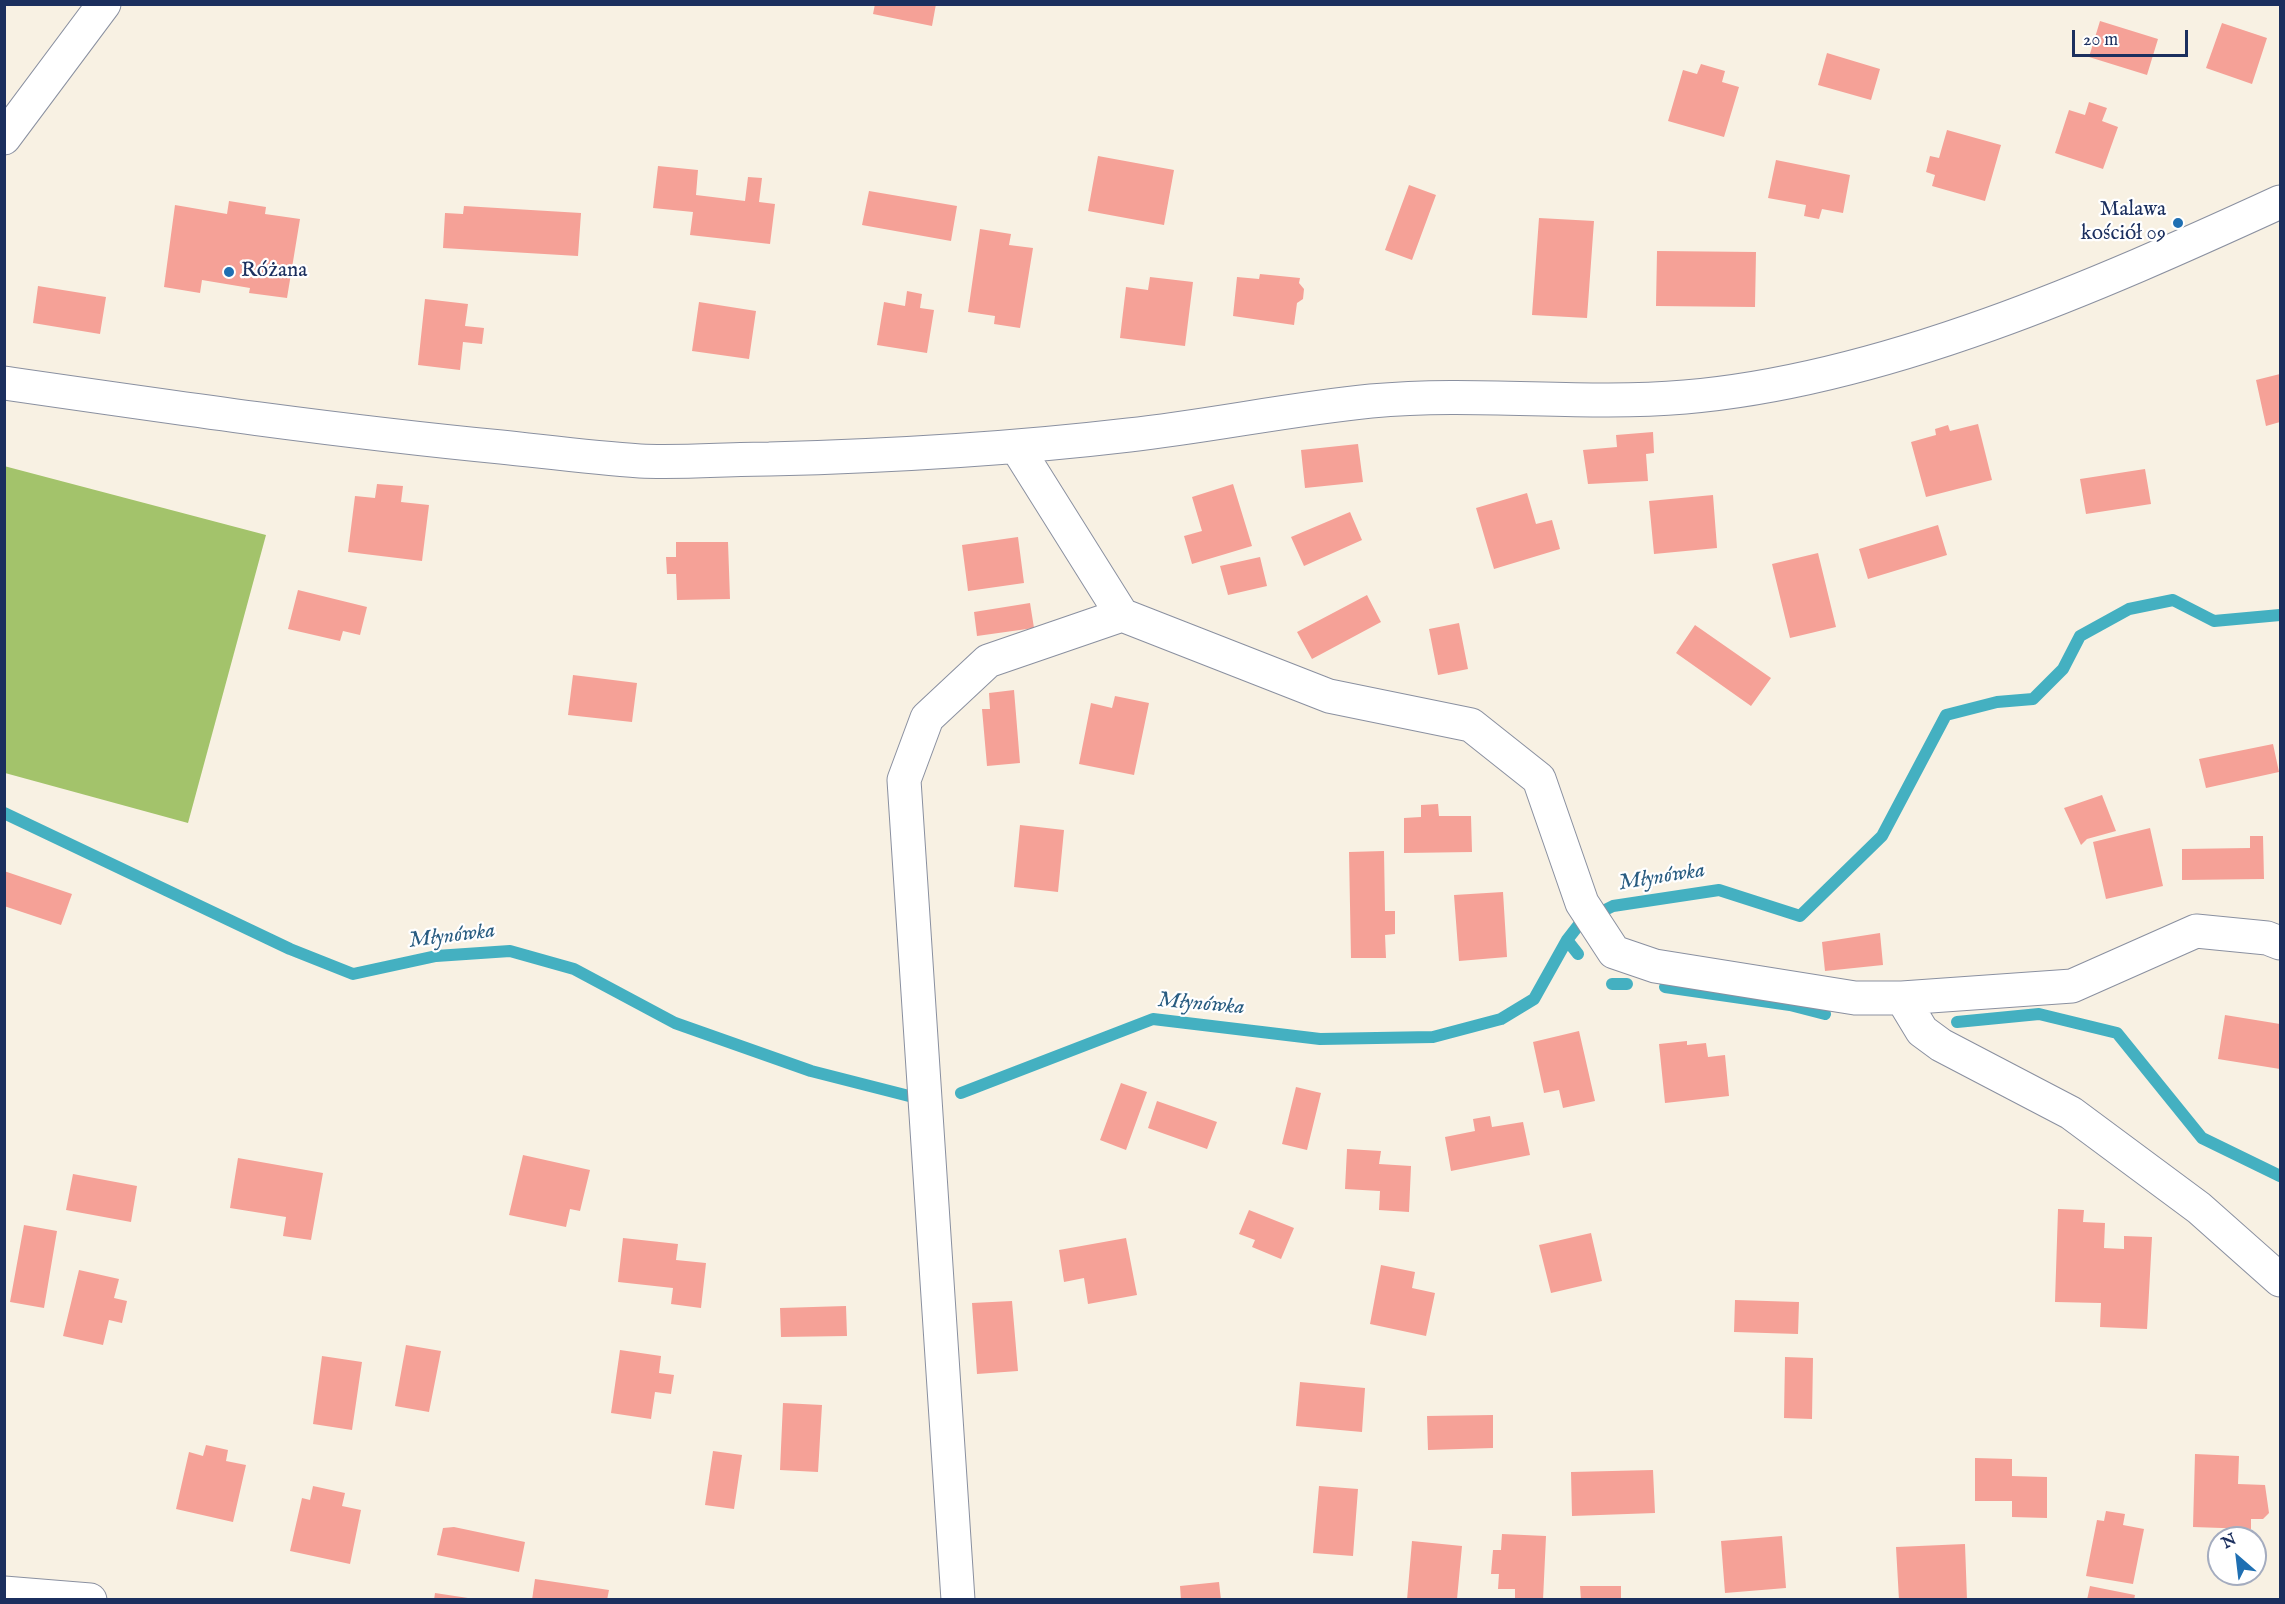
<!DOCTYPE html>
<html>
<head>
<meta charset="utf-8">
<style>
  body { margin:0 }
  #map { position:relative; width:2285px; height:1604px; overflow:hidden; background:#f8f1e3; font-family:"IM FELL English",serif }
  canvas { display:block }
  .frame { position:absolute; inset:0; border:6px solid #1b2f5e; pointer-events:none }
  .north { position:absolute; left:2207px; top:1526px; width:60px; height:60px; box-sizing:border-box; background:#fff; border:2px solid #a4acbf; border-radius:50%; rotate:332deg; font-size:16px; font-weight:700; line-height:24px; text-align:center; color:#1b2f5e }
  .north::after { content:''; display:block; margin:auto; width:21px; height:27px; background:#1f6fb2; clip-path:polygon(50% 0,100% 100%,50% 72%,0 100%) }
  .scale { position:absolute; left:2072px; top:30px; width:116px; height:27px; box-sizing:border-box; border:3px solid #1b2f5e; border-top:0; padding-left:8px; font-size:18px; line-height:21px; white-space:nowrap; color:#1b2f5e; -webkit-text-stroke:4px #fff; paint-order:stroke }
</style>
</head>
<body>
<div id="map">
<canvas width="2285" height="1604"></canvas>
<div class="frame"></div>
<div class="north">N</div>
<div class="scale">20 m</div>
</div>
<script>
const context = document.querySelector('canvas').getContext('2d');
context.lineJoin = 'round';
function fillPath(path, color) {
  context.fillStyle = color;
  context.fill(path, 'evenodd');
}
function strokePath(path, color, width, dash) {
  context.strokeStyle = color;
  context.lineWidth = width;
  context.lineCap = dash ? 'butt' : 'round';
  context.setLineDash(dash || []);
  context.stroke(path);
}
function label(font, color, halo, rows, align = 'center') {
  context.font = font + ' "IM FELL English",serif';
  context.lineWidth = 4.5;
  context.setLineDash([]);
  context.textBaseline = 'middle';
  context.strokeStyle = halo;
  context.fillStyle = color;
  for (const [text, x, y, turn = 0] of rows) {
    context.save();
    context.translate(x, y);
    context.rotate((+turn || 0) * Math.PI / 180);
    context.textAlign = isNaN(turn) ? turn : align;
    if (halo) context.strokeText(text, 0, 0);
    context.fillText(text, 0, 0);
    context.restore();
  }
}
const green = new Path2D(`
  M4 466 266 535 188 823 5 773Z`);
const stream = new Path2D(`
  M4 813 290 949 353 974 436 956 510 951 574 969 675 1023 811 1071 913 1097
  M1567 940 1578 954
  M1612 984H1627
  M1665 987 1790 1005 1825 1014
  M1957 1022 2039 1014 2117 1033 2202 1138 2280 1176
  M961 1093 1153 1019 1320 1039 1433 1037 1501 1019 1534 999 1567 940 1581 922 1613 906 1719 890 1800 916 1882 836 1946 715 1997 702 2033 699 2063 669 2080 636 2129 609 2173 600 2214 621 2280 615`);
const building = new Path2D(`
  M875 4H936L932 26 873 14Z
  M2100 21 2158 39 2147 75 2089 57Z
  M2222 23 2267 38 2252 84 2206 68Z
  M1827 53 1880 69 1871 100 1818 85Z
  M1701 64 1725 71 1722 82 1739 87 1724 137 1668 121 1683 70 1697 74Z
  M2089 102 2107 108 2102 121 2118 127 2103 169 2055 153 2069 110 2085 115Z
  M1947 130 2001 145 1985 201 1932 186 1935 175 1926 172 1930 156 1939 158Z
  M1098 156 1174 170 1164 225 1088 211Z
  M1776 160 1850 175 1843 213 1822 209 1819 219 1804 216 1806 205 1768 198Z
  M658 166 698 170 696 195 745 201 748 177 762 178 759 202 775 204 770 244 690 235 693 212 653 208Z
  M1409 185 1436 195 1412 260 1385 250Z
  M869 191 957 206 951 241 862 225Z
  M229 201 266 207 265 214 300 219 287 298 249 293 250 288 202 280 200 293 164 287 175 205 227 214Z
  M464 206 581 213 578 256 443 248 445 213 463 214Z
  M1539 218 1594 221 1587 318 1532 315Z
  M980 229 1011 234 1009 245 1033 248 1020 328 994 324 995 316 968 312Z
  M1657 251 1756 252 1755 307 1656 306Z
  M1260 274 1300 278 1299 283 1304 289 1303 299 1297 303 1294 325 1233 316 1237 277 1259 279Z
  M1150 277 1193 282 1185 346 1120 338 1126 287 1148 290Z
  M38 286 106 297 100 334 33 323Z
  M907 291 922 294 920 308 934 310 927 353 877 345 884 302 905 306Z
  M425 299 468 304 465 326 484 328 482 344 463 342 460 370 418 365Z
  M699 302 756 311 749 359 692 351Z
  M2280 374V422L2266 426 2256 380Z
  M1978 424 1992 480 1926 497 1911 442 1936 435 1935 429 1948 425 1950 431Z
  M1653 432 1654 453 1646 454 1648 481 1588 484 1583 450 1617 447 1616 435Z
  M1358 444 1363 482 1305 488 1301 450Z
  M2145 469 2151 504 2086 514 2080 479Z
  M377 484 403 486 401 502 429 505 422 561 348 552 355 496 375 498Z
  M1233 484 1252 546 1192 564 1184 536 1202 531 1192 497Z
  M1527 493 1536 524 1552 520 1560 549 1494 569 1476 508Z
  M1713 495 1717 548 1654 554 1649 501Z
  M1350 512 1362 540 1304 566 1291 537Z
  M1938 525 1947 555 1868 579 1859 549Z
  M1018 537 1024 583 968 591 962 545Z
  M676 542H728L730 599 677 600 676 574H667L666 557H676Z
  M1818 553 1836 627 1790 638 1772 564Z
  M1260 557 1267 586 1228 595 1220 566Z
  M298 590 367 607 360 635 343 631 340 641 288 629Z
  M1367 595 1381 622 1312 659 1297 632Z
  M1030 603 1034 628 977 636 974 612Z
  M1459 623 1468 669 1438 675 1429 629Z
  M1695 625 1771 678 1751 706 1676 653Z
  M573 675 637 683 632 722 568 715Z
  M1014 690 1020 763 987 766 982 709H990L989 693Z
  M1115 696 1149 703 1134 775 1079 764 1091 703 1112 708Z
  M2273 744 2279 772 2206 788 2199 759Z
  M2102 795 2116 831 2087 839 2081 845 2064 808Z
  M1438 804 1439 816H1471L1472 852 1404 853V818L1421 817V805Z
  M1020 825 1064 830 1058 892 1014 887Z
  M2150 828 2163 886 2106 899 2093 842Z
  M2250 836H2263L2264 879 2182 880V849L2250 848Z
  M1384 851 1385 911H1395V934L1385 935 1386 958H1351L1349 852Z
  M4 871 72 894 61 925 4 906Z
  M1503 892 1507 957 1459 961 1454 895Z
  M1880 933 1883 965 1825 971 1822 942Z
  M2225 1015 2280 1024V1069L2218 1059Z
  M1579 1031 1595 1101 1563 1108 1559 1090 1544 1093 1533 1042Z
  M1687 1041V1045L1706 1043 1708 1057 1725 1055 1729 1096 1665 1103 1659 1044Z
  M1121 1083 1147 1092 1126 1150 1100 1140Z
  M1296 1087 1321 1093 1307 1150 1282 1144Z
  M1157 1101 1217 1122 1207 1149 1148 1128Z
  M1490 1116 1492 1127 1523 1122 1530 1155 1451 1171 1445 1137 1475 1131 1473 1119Z
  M1347 1149 1381 1151 1379 1164 1411 1166 1409 1212 1379 1210 1380 1191 1345 1189Z
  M523 1155 590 1170 580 1211 570 1209 566 1227 509 1215Z
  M238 1158 323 1173 311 1240 283 1236 286 1217 230 1208Z
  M73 1174 137 1186 131 1222 66 1210Z
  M2058 1209 2084 1210 2083 1222 2105 1223 2104 1248 2124 1249V1236L2152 1237 2147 1329 2100 1327 2101 1303 2055 1302Z
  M1249 1210 1294 1228 1281 1259 1252 1247 1255 1240 1239 1234Z
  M24 1225 57 1231 44 1308 10 1302Z
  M1591 1233 1602 1281 1551 1293 1539 1245Z
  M623 1238 678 1244 676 1260 706 1263 701 1308 671 1304 673 1288 618 1282Z
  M1126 1238 1137 1295 1088 1304 1084 1278 1064 1282 1059 1250Z
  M1381 1265 1415 1272 1412 1288 1435 1293 1426 1336 1370 1324Z
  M79 1270 119 1279 114 1298 127 1301 122 1323 109 1320 103 1345 63 1336Z
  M1735 1300 1799 1302 1798 1334 1734 1332Z
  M1012 1301 1018 1371 977 1374 972 1303Z
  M846 1306 847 1336 781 1337 780 1308Z
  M406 1345 441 1351 429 1412 395 1406Z
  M620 1350 661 1356 659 1373 674 1375 671 1394 655 1392 651 1419 611 1413Z
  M322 1356 362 1362 352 1430 313 1424Z
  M1785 1357 1813 1358 1812 1419 1784 1418Z
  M1300 1382 1365 1388 1362 1432 1296 1426Z
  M783 1403 822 1405 818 1472 780 1470Z
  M1493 1415V1448L1428 1450 1427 1416Z
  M206 1445 228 1450 226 1461 246 1465 233 1522 176 1509 189 1452 203 1456Z
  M713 1451 742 1455 734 1509 705 1505Z
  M2195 1454 2239 1456 2238 1484 2265 1485 2269 1513 2263 1519H2251V1529L2193 1527Z
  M1975 1458 2012 1459V1476L2047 1477V1518L2012 1517V1501H1975Z
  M1653 1470 1655 1513 1572 1516 1571 1472Z
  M313 1486 345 1493 342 1506 361 1510 350 1564 290 1551 302 1498 310 1500Z
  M1319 1486 1358 1489 1353 1556 1313 1553Z
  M2106 1511 2125 1514 2123 1525 2144 1529 2133 1584 2086 1576 2097 1520 2104 1521Z
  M454 1527 525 1542 519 1572 437 1555 443 1528Z
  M1502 1534 1546 1536 1543 1600H1515V1589H1498L1499 1574H1491L1493 1550H1501Z
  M1782 1536 1786 1588 1725 1593 1721 1541Z
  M1412 1541 1462 1546 1457 1599 1407 1600Z
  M1965 1544 1967 1600H1899L1896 1547Z
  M535 1579 609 1590 607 1600H532Z
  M1219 1582 1221 1600H1181L1180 1586Z
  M1580 1586H1621V1600H1581Z
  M2090 1586 2135 1595 2134 1600H2087Z
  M435 1593 468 1598V1600H434Z`);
const minor = new Path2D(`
  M4 138 104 4
  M4 383C170 407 335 431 501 447 548 452 594 458 640 461 683 463 726 459 769 459 889 456 1010 449 1129 435 1210 426 1290 409 1371 401 1476 391 1581 406 1685 397 1885 380 2099 285 2280 202
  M1122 615 1329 696 1471 725 1539 779 1582 903 1614 952 1655 966 1855 998H1902L1922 1031 1941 1045 2071 1113 2199 1208 2280 1280
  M1902 998 2072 986 2196 931 2267 938 2280 943
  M4 1593 90 1600
  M958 1600 904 780 927 718 988 661 1122 615 1016 446`);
const markers = [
  [2178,223,6,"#1f6fb2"],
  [229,272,6,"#1f6fb2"]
];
const poiNames = [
  ["Malawa",2166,211],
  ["kościół 09",2166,235],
  ["Różana",241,272,"left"]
];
const waterNames = [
  ["Młynówka",1662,878,-9],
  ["Młynówka",452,937,-7],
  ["Młynówka",1201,1005,5]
];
fillPath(green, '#a3c36b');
strokePath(stream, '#44b0c1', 12);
fillPath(building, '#f5a197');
strokePath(minor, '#8a90a0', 35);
strokePath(minor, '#fff', 33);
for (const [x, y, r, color] of markers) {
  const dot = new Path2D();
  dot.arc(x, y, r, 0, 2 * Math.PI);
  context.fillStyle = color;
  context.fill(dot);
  strokePath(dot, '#fff', 2);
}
label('21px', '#1b2f5e', '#fff', poiNames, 'right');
label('italic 22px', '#295c81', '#fff', waterNames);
</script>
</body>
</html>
